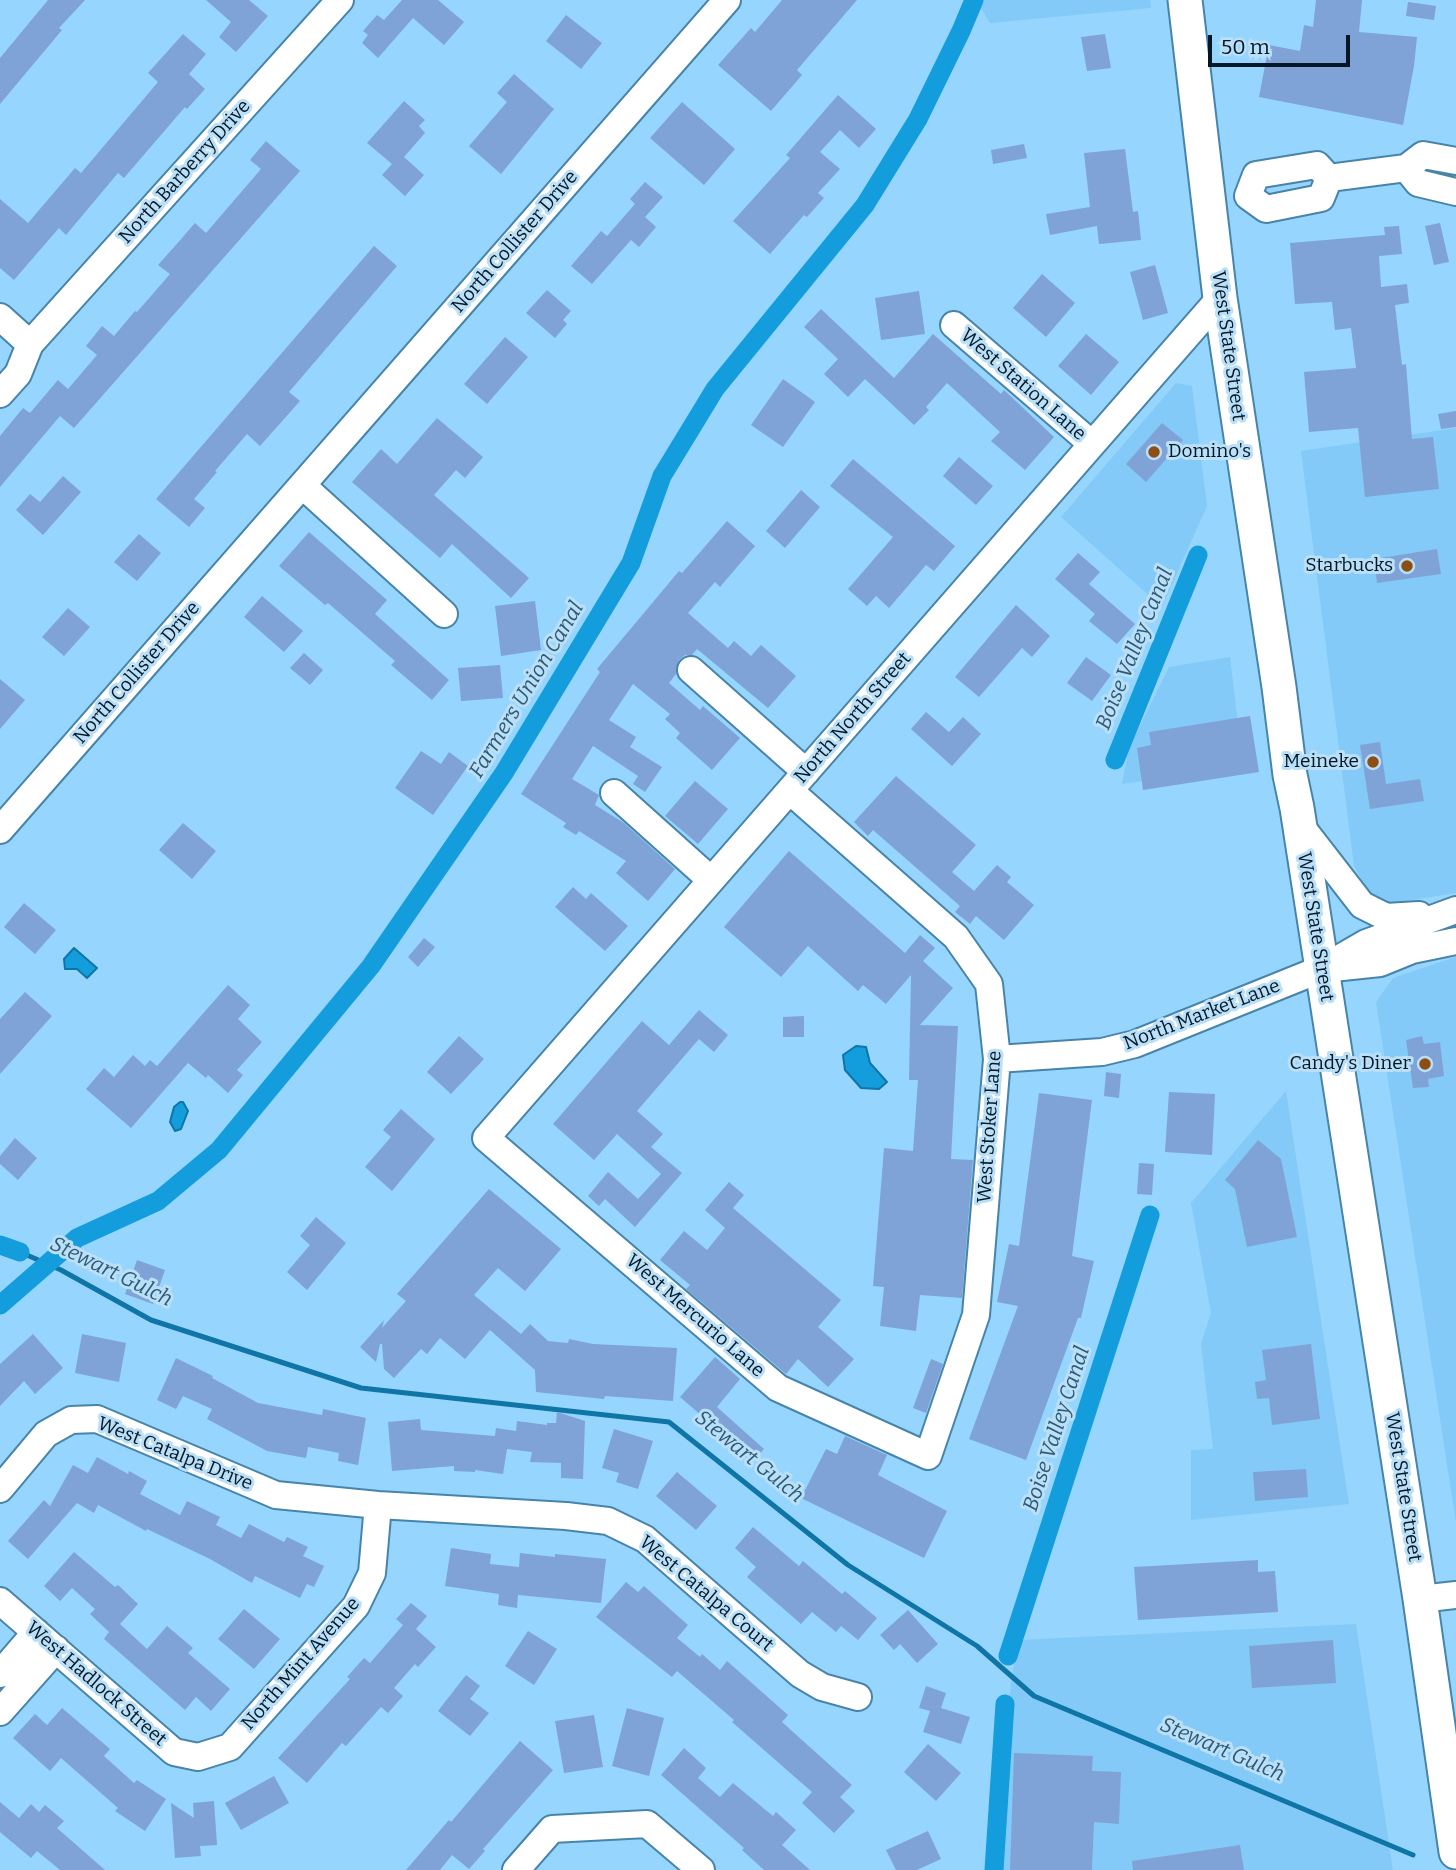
<!DOCTYPE html>
<html>
<head>
<meta charset="utf-8">
<style>
  body { margin:0 }
  #map { position:relative; width:1456px; height:1870px; overflow:hidden; background:#96d5fe; font-family:Bitter,serif }
  canvas { display:block }
  .scale { position:absolute; left:1208px; top:35px; width:142px; height:32px; box-sizing:border-box; border:4px solid #001826; border-top:0; padding-left:9px; font-size:21px; line-height:24px; white-space:nowrap; color:#001826; -webkit-text-stroke:5px #badff7; paint-order:stroke }
</style>
</head>
<body>
<div id="map">
<canvas width="1456" height="1870"></canvas>
<div class="scale">50 m</div>
</div>
<script>
const context = document.querySelector('canvas').getContext('2d');
context.lineJoin = 'round';
function fillPath(path, color) {
  context.fillStyle = color;
  context.fill(path, 'evenodd');
}
function strokePath(path, color, width, dash) {
  context.strokeStyle = color;
  context.lineWidth = width;
  context.lineCap = dash ? 'butt' : 'round';
  context.setLineDash(dash || []);
  context.stroke(path);
}
function label(font, color, halo, rows, align = 'center') {
  context.font = font + ' Bitter,serif';
  context.lineWidth = 6;
  context.setLineDash([]);
  context.textBaseline = 'middle';
  context.strokeStyle = halo;
  context.fillStyle = color;
  for (const [text, x, y, turn = 0] of rows) {
    context.save();
    context.translate(x, y);
    context.rotate((+turn || 0) * Math.PI / 180);
    context.textAlign = isNaN(turn) ? turn : align;
    if (halo) context.strokeText(text, 0, 0);
    context.fillText(text, 0, 0);
    context.restore();
  }
}
const built = new Path2D(`
  M976 0H1150L1151 8 990 23Z
  M1176 383 1192 386 1207 506 1162 607 1061 517Z
  M1456 428V893L1387 904 1369 893 1354 866 1301 451Z
  M1230 657 1243 766 1122 784 1129 748 1169 667Z
  M1456 957V1523L1376 1002 1393 978Z
  M1286 1091 1349 1504 1191 1520V1450L1213 1449 1201 1344 1211 1313 1191 1203Z
  M1356 1624 1393 1870H999L1011 1682 1018 1640Z`);
const water = new Path2D(`
  M74 948 97 968 87 978 77 969H65L64 959Z
  M856 1046 866 1047 870 1063 887 1082 879 1089 861 1088 845 1070 843 1055Z
  M180 1102H183L188 1111 181 1129 175 1131 170 1122 174 1107Z`);
const stream = new Path2D(`
  M20 1252 61 1270 151 1320 361 1388 669 1422 848 1565 977 1646 1034 1696 1413 1855`);
const canal = new Path2D(`
  M1115 760 1198 555
  M0 1245 20 1252
  M0 1305 77 1238 158 1201 219 1150 371 966 504 773 631 563 662 476 715 389 865 205 918 119 961 31 974 0
  M1008 1656 1150 1215
  M994 1870 1005 1704`);
const building = new Path2D(`
  M48 0H85L59 28 62 30 0 104V58Z
  M206 0H249L268 16 236 52 219 37 231 22Z
  M402 0H438L464 22 444 45 413 18 378 58 362 43 368 35 363 31 377 15 384 20Z
  M782 0H857L797 70 802 75 771 111 718 65 751 28 755 32Z
  M1316 0H1362L1359 32 1417 37 1414 66 1403 125 1259 97 1269 45 1300 51 1304 25 1313 27Z
  M1408 2 1436 6 1434 20 1406 16Z
  M566 15 602 43 581 69 546 41Z
  M183 34 206 54 189 74 205 89 187 109 185 107 124 178 118 173 66 235 59 228 14 280 0 268V199L28 223 75 168 81 173 158 82 148 73Z
  M1105 34 1111 68 1087 71 1081 37Z
  M514 74 554 109 501 174 469 146 507 102 497 93Z
  M838 95 876 129 859 148 840 130 820 152 840 169 818 193 824 198 807 217 804 215 770 254 733 221 790 158 786 155Z
  M404 101 425 120 419 126 425 133 404 157 424 175 405 196 382 175 392 164 367 143Z
  M682 102 735 149 704 185 650 138Z
  M266 141 300 171 74 428 60 416 0 487V436L23 408 30 413 58 380 68 389 97 355 86 346 102 326 114 336 135 311 137 312 170 274 158 265 175 246 195 223 206 233 261 169 250 160Z
  M1024 144 1027 158 993 164 991 150Z
  M1125 149 1133 212 1138 211 1141 240 1099 244 1097 226 1050 235 1046 214 1090 207 1084 153Z
  M645 182 663 197 645 217 656 227 639 247 631 240 592 284 571 266 601 231 607 236 635 204 630 199Z
  M1440 223 1449 262 1434 265 1425 226Z
  M1399 226 1402 254 1379 256 1381 287 1407 284 1409 303 1395 305 1402 365 1406 364 1412 439 1433 437 1439 489 1365 497 1358 428 1309 432 1304 372 1356 368 1351 328 1335 330 1332 302 1295 304 1290 243 1385 235 1384 227Z
  M374 246 397 266 289 392 300 401 260 446 247 434 215 471 217 472 194 499 205 508 189 527 156 499Z
  M1155 265 1168 313 1143 320 1130 272Z
  M1042 274 1075 303 1046 337 1013 308Z
  M547 290 571 311 563 320 567 324 555 338 526 313Z
  M919 291 925 334 881 340 875 298Z
  M821 309 894 378 933 334 1001 394 1004 390 1054 437 1025 470 991 441 1000 432 947 383 926 407 929 410 914 425 865 379 848 397 824 374 838 359 804 327Z
  M1086 334 1119 362 1091 395 1058 366Z
  M505 337 528 357 487 404 464 384Z
  M783 379 815 402 783 447 751 425Z
  M1456 411V427L1441 429 1438 414Z
  M437 418 483 457 465 478 456 470 434 495 529 578 511 598 452 544 440 558 352 482 381 449 397 464Z
  M1162 423 1183 440 1146 482 1126 464Z
  M959 457 993 486 976 505 943 476Z
  M853 459 955 546 934 571 926 565 889 608 876 596 867 606 848 589 893 537 830 486Z
  M63 476 81 492 43 535 16 510 30 494 40 502Z
  M801 490 820 507 785 548 766 531Z
  M727 521 755 546 720 587 715 582 688 613 728 648 734 641 751 656 761 645 796 676 768 708 697 649 692 655H685L679 660 676 674 669 683 700 710 703 706 740 738 712 770 676 738 680 733 665 719 670 714 633 684 609 720 636 737 630 747 662 767 645 792 633 784 638 776 593 746 572 779 599 795 595 805 624 823 675 869 648 901 616 873 626 861 579 831 576 835 563 827 566 823 521 794 600 672 597 669 679 571 682 573Z
  M309 532 387 600 375 614 449 680 432 700 391 665 395 661 328 603 325 605 279 566Z
  M139 534 161 553 137 581 114 562Z
  M1437 549 1441 574 1377 583 1374 559Z
  M1078 553 1100 572 1089 584 1135 624 1117 644 1089 621 1095 614 1055 579Z
  M262 596 303 631 284 652 244 617Z
  M535 601 541 650 501 656 495 606Z
  M1016 605 1050 636 1032 657 1022 648 979 697 955 677Z
  M68 608 90 627 64 656 42 637Z
  M304 653 323 670 310 685 290 668Z
  M1086 657 1111 675 1092 701 1067 683Z
  M500 665 503 698 461 701 458 668Z
  M0 679 25 700 0 729Z
  M926 712 949 732 963 717 981 734 952 766 911 729Z
  M1250 716 1259 772 1143 790 1137 748 1151 745 1149 732Z
  M1380 742 1386 784 1420 779 1424 801 1370 809 1360 745Z
  M421 751 441 764 449 752 468 766 433 815 395 788Z
  M896 776 976 845 952 872 974 891 997 865 1011 877 1007 882 1034 905 1004 940 976 916 970 924 955 912 960 906 873 830 868 836 854 822Z
  M695 781 728 809 698 844 665 816Z
  M183 823 216 851 192 879 159 850Z
  M789 851 905 953 920 935 935 948 923 961 953 988 920 1025 958 1026 951 1159 973 1160 962 1298 920 1295 916 1331 880 1326 884 1287 873 1286 884 1148 913 1151 918 1080H909L911 975 886 1004 863 985 858 991 808 946 781 977 724 927Z
  M573 887 586 899 591 893 628 926 605 951 555 907Z
  M24 903 56 930 35 954 4 927Z
  M424 938 435 947 418 967 408 957Z
  M228 985 250 1005 238 1019 262 1042 237 1070 243 1075 228 1093 208 1075 206 1078 188 1063 131 1128 86 1089 104 1068 114 1077 133 1055 145 1066 150 1060 157 1066Z
  M25 992 52 1016 0 1074V1019Z
  M699 1010 728 1035 714 1052 699 1039 637 1111 663 1134 651 1147 682 1173 635 1227 605 1199 599 1206 588 1196 608 1172 638 1199 661 1174 617 1134 594 1160 553 1124 642 1021 669 1045Z
  M804 1016V1037H783V1017Z
  M459 1036 484 1059 451 1094 427 1072Z
  M1422 1036 1424 1044 1440 1042 1444 1076 1428 1079 1429 1087 1413 1088 1406 1040Z
  M1106 1072 1121 1074 1119 1098 1104 1096Z
  M1169 1092 1215 1094 1212 1155 1165 1152Z
  M1039 1093 1092 1100 1072 1256 1094 1261 1081 1318H1078L1026 1460 969 1439 1018 1306 997 1302 1009 1244 1019 1246Z
  M401 1109 435 1139 392 1191 365 1167 391 1137 383 1130Z
  M15 1138 37 1158 18 1180 0 1164V1156Z
  M1258 1140 1281 1159 1297 1237 1247 1247 1235 1189 1225 1180Z
  M1139 1163 1154 1164 1152 1195 1137 1194Z
  M729 1182 744 1195 733 1208 841 1300 818 1327 854 1359 828 1387 798 1359 786 1374 686 1289 690 1285 660 1260 684 1231 707 1250 725 1228 705 1210Z
  M489 1189 561 1249 525 1291 498 1268 474 1295 521 1334 530 1324 548 1341 568 1343 569 1339 593 1344 677 1348 673 1401 605 1396 604 1399 536 1392 535 1370 490 1330 465 1359 440 1338 427 1354 421 1349 394 1378 384 1369 382 1344H380L376 1362 360 1347 384 1320 382 1328 406 1301 397 1294Z
  M316 1217 346 1243 307 1290 287 1272 310 1245 300 1236Z
  M137 1260 165 1270 153 1304 125 1294Z
  M33 1334 63 1368 35 1394 24 1381 0 1406V1364Z
  M82 1334 126 1343 119 1382 75 1373Z
  M1311 1344 1320 1419 1272 1425 1269 1398 1257 1399 1255 1382 1266 1380 1262 1350Z
  M715 1357 740 1379 717 1407 764 1449 752 1463 723 1438 725 1436 680 1397Z
  M176 1358 213 1376 212 1378 258 1403 322 1415 323 1409 366 1418 358 1465 338 1461 339 1453 308 1447 306 1458 267 1451 207 1419 212 1409 183 1396 176 1409 157 1400Z
  M931 1359 943 1364 926 1413 913 1408Z
  M557 1412 585 1421 583 1479 561 1478V1463L530 1462 532 1452 507 1449 503 1474 475 1470V1472L454 1471V1466L392 1471 388 1422 420 1419 421 1430 495 1436 496 1428 516 1431 517 1421 547 1425V1423H556Z
  M614 1429 653 1441 638 1489 616 1482 619 1473 602 1468Z
  M845 1436 887 1455 878 1475 947 1511 924 1558 801 1498 826 1449 837 1454Z
  M97 1457 128 1474 129 1471 147 1481 140 1494 180 1515 187 1501 220 1517 216 1525 241 1538 249 1524 284 1542 287 1537 308 1547 303 1556 324 1566 314 1587 307 1584 300 1598 255 1576 252 1583 210 1559 147 1529 146 1531 98 1505 94 1513 77 1503 28 1559 8 1541 44 1500 50 1506 73 1465 88 1473Z
  M1306 1469 1308 1497 1255 1501 1253 1472Z
  M677 1472 717 1506 696 1530 656 1496Z
  M753 1527 799 1566 803 1561 842 1594 845 1591 877 1618 858 1640 841 1626 836 1632 812 1612 801 1624 747 1577 756 1567 735 1548Z
  M451 1548 491 1554 490 1564 519 1567 520 1553 555 1557V1554L606 1559 601 1603 518 1595 517 1608 498 1605 499 1594 445 1586Z
  M74 1552 115 1587 118 1585 138 1604 120 1624 147 1649 167 1626 193 1648 188 1653 230 1689 211 1711 196 1697 185 1710 104 1639 109 1632 90 1614 95 1609 72 1588 60 1601 44 1586Z
  M1258 1560V1572L1275 1571 1278 1612 1138 1620 1134 1567Z
  M626 1582 638 1592 644 1586 688 1625 677 1638 700 1657 702 1654 720 1670 727 1661 788 1715 782 1722 852 1785 840 1797 855 1811 834 1833 802 1803 812 1792 732 1722 734 1720 677 1671 672 1677 596 1617Z
  M411 1603 427 1616 416 1629 436 1647 418 1667 415 1664 394 1688 403 1696 388 1713 381 1707 346 1746 342 1743 307 1783 278 1758 350 1679 347 1677 364 1658 370 1663 403 1625 396 1619Z
  M244 1609 280 1639 254 1669 218 1639Z
  M908 1610 938 1644 917 1663 900 1644 894 1650 880 1635Z
  M528 1631 557 1649 534 1685 505 1666Z
  M1333 1640 1336 1683 1252 1688 1249 1646Z
  M466 1675 480 1686 470 1699 489 1713 470 1736 438 1711Z
  M926 1686 946 1693 941 1708 970 1717 961 1744 923 1732 930 1711 919 1708Z
  M62 1708 110 1749 104 1756 134 1783 137 1780 166 1799 145 1831 115 1811 118 1808 61 1758 50 1771 13 1738 35 1714 47 1725Z
  M627 1708 664 1718 649 1776 612 1766Z
  M594 1715 603 1767 564 1773 555 1721Z
  M520 1741 553 1770 483 1849 485 1851 469 1869 452 1855 440 1870H406L449 1820 451 1822Z
  M928 1744 961 1773 936 1801 904 1772Z
  M684 1748 706 1768 698 1778 720 1797 733 1783 773 1816 776 1812 796 1830 782 1845 810 1870H764L742 1850 744 1848 661 1775Z
  M1014 1753 1093 1756 1092 1771 1121 1772 1119 1824 1094 1822 1092 1870H1010Z
  M274 1776 289 1803 241 1830 225 1803Z
  M214 1801 217 1845 200 1846 201 1856 175 1858 171 1803 194 1818 193 1803Z
  M0 1802 19 1818 31 1804 39 1812 45 1805 64 1821 57 1828 105 1870H60L37 1851 31 1858 0 1832Z
  M928 1831 941 1859 917 1870H896L886 1850Z
  M1240 1845 1244 1870H1133L1132 1861Z`);
const minor = new Path2D(`
  M1317 165 1329 178 1321 198 1266 209 1248 196 1256 175Z
  M1406 168 1418 183 1456 192
  M1329 178 1406 168 1423 155 1456 161
  M0 317 30 344
  M954 325 1092 444
  M0 394 18 374 30 344 340 0
  M302 485 444 614
  M691 670 806 772
  M790 791 956 937 989 984 997 1059 976 1315 928 1456 778 1388 486 1138 1220 298
  M614 793 711 880
  M1300 825 1362 905 1386 917 1419 915
  M0 830 727 0
  M1333 968 1380 963 1412 950 1456 941
  M997 1059 1102 1052 1135 1044 1321 969 1366 943 1456 910
  M0 1489 46 1434 71 1420 97 1419 276 1495 378 1505 566 1516 608 1521 645 1539 800 1674 822 1687 858 1697
  M1420 1599 1456 1595
  M0 1601 174 1752 198 1757 230 1747 356 1606 372 1573 378 1505
  M0 1674 36 1632
  M0 1712 56 1649
  M516 1870 552 1829 647 1824 701 1870`);
const major = new Path2D(`
  M1185 0 1220 298 1279 687 1290 775 1297 808 1420 1599 1456 1852`);
const markers = [
  [1154,452,7,"#8d4e14"],
  [1407,566,7,"#8d4e14"],
  [1373,762,7,"#8d4e14"],
  [1425,1064,7,"#8d4e14"]
];
const streetNames = [
  ["North Barberry Drive",185,172,-48],
  ["North Collister Drive",515,242,-49],
  ["West State Street",1228,346,82],
  ["West Station Lane",1023,385,41],
  ["North Collister Drive",137,673,-49],
  ["North North Street",853,718,-49],
  ["West State Street",1315,927,81],
  ["North Market Lane",1202,1015,-21],
  ["West Stoker Lane",990,1127,-86],
  ["West Mercurio Lane",695,1316,41],
  ["West Catalpa Drive",175,1454,22],
  ["West State Street",1403,1487,81],
  ["West Catalpa Court",706,1594,40],
  ["North Mint Avenue",301,1664,-49],
  ["West Hadlock Street",96,1684,41]
];
const poiNames = [
  ["Domino's",1168,452,"left"],
  ["Starbucks",1393,566],
  ["Meineke",1359,762],
  ["Candy's Diner",1411,1064]
];
const waterNames = [
  ["Boise Valley Canal",1135,649,-68],
  ["Farmers Union Canal",527,690,-59],
  ["Stewart Gulch",111,1272,26],
  ["Boise Valley Canal",1057,1429,-72],
  ["Stewart Gulch",749,1457,39],
  ["Stewart Gulch",1222,1750,23]
];
fillPath(built, '#83caf8');
fillPath(water, '#149ddd');
strokePath(water, '#0e75a6', 2);
strokePath(stream, '#0e75a6', 5);
strokePath(canal, '#149ddd', 19);
fillPath(building, '#7fa3d6');
strokePath(minor, '#4784aa', 30);
strokePath(major, '#4784aa', 37);
strokePath(minor, '#fff', 26);
strokePath(major, '#fff', 33);
for (const [x, y, r, color] of markers) {
  const dot = new Path2D();
  dot.arc(x, y, r, 0, 2 * Math.PI);
  context.fillStyle = color;
  context.fill(dot);
  strokePath(dot, '#badff7', 2.5);
}
label('19px', '#001826', '#badff7', streetNames);
label('19px', '#001826', '#badff7', poiNames, 'right');
label('italic 21px', '#2c5a76', '#badff7', waterNames);
</script>
</body>
</html>
